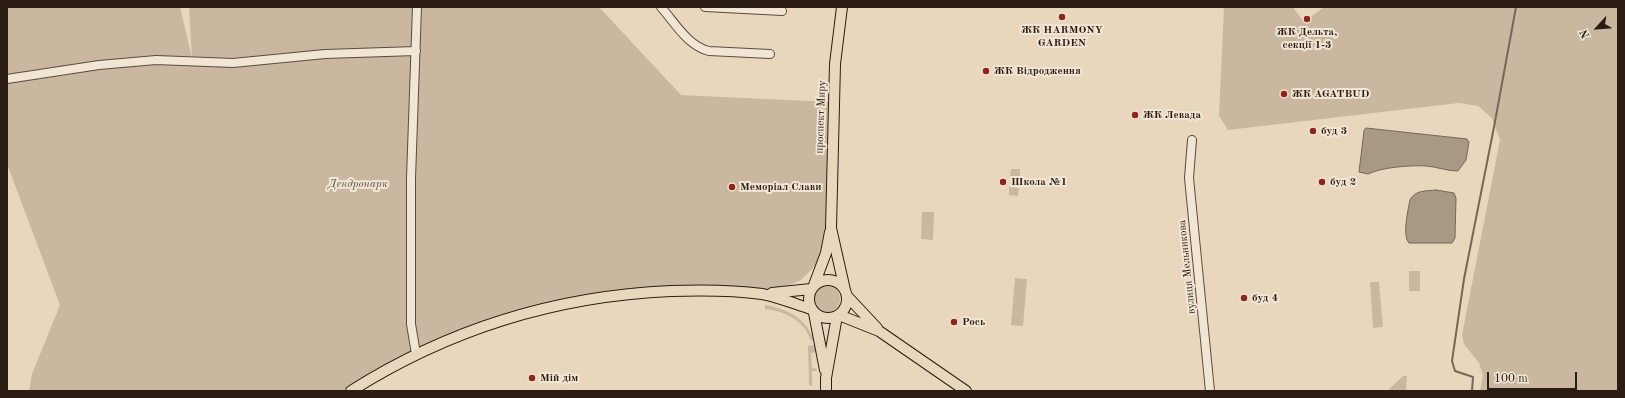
<!DOCTYPE html>
<html>
<head>
<meta charset="utf-8">
<style>
  body { margin:0 }
  #map { position:relative; width:1625px; height:398px; overflow:hidden; background:#e9d7bd; font-family:"Old Standard TT",serif }
  canvas { display:block }
  .frame { position:absolute; inset:0; border:8px solid #2b1d14; pointer-events:none }
  .north { position:absolute; left:1577px; top:8px; width:40px; height:40px; -webkit-text-stroke:3px #f1e5d4; paint-order:stroke; rotate:244deg; font-size:11px; font-weight:700; line-height:16px; text-align:center; color:#2b1d14 }
  .north::after { content:''; display:block; margin:auto; width:14px; height:18px; background:#2b1d14; clip-path:polygon(50% 0,100% 100%,50% 72%,0 100%) }
  .scale { position:absolute; left:1487px; top:372px; width:90px; height:18px; box-sizing:border-box; border:2px solid #2b1d14; border-top:0; padding-left:5px; font-size:12px; line-height:14px; white-space:nowrap; color:#2b1d14; -webkit-text-stroke:3px #f1e5d4; paint-order:stroke }
</style>
</head>
<body>
<div id="map">
<canvas width="1625" height="398"></canvas>
<div class="frame"></div>
<div class="north">N</div>
<div class="scale">100 m</div>
</div>
<script>
const context = document.querySelector('canvas').getContext('2d');
context.lineJoin = 'round';
function fillPath(path, color) {
  context.fillStyle = color;
  context.fill(path, 'evenodd');
}
function strokePath(path, color, width, dash) {
  context.strokeStyle = color;
  context.lineWidth = width;
  context.lineCap = dash ? 'butt' : 'round';
  context.setLineDash(dash || []);
  context.stroke(path);
}
function label(font, color, halo, rows, align = 'center') {
  context.font = font + ' "Old Standard TT",serif';
  context.lineWidth = 4;
  context.setLineDash([]);
  context.textBaseline = 'middle';
  context.strokeStyle = halo;
  context.fillStyle = color;
  for (const [text, x, y, turn = 0] of rows) {
    context.save();
    context.translate(x, y);
    context.rotate((+turn || 0) * Math.PI / 180);
    context.textAlign = isNaN(turn) ? turn : align;
    if (halo) context.strokeText(text, 0, 0);
    context.fillText(text, 0, 0);
    context.restore();
  }
}
const green = new Path2D(`
  M7 7H180L192 58 189 7H599L681 95 831 102 828 227 823 252 813 268 801 280 779 289 762 291 699 288 518 311 371 375 345 391H29L32 374 60 305 7 164Z
  M1224 7H1293L1304 22 1324 7H1618V391H1480L1483 375 1479 363 1464 344 1462 335 1500 140 1492 118 1478 106 1459 103 1228 130 1219 116Z
  M1011 169H1020V178L1010 177Z
  M1009 187 1019 188 1018 196 1009 195Z
  M922 212H934L933 240 921 239Z
  M1409 271H1420V291H1409Z
  M1015 278 1027 279 1023 326 1011 325Z
  M1370 282H1379L1383 327 1373 328Z
  M814 299a13 13 0 1 1 26 0a13 13 0 1 1-26 0Z
  M765 305C787 309 806 318 814 340L811 341C805 321 785 311 765 309Z
  M816 345 817 352 811 353 812 368 817 369V371H812V386L809 385 808 346Z
  M1403 376H1407L1406 391H1387Z`);
const water = new Path2D(`
  M1366 128 1467 139 1469 142 1466 160 1458 171C1447 171 1437 167 1427 166 1412 165 1382 167 1368 174L1359 172 1364 131Z
  M1436 190 1454 193 1456 198 1455 238 1452 243H1409C1402 236 1408 210 1410 200 1415 190 1426 191 1436 190Z`);
const stream = new Path2D(`
  M1472 391 1473 377 1455 371 1452 361 1464 279 1494 127 1516 7`);
const minor = new Path2D(`
  M661 7C675 23 688 46 709 51L770 54
  M705 7 782 11
  M7 79 99 65 156 60 233 63 325 54 416 51
  M1192 140 1189 178 1210 391
  M416 354 411 324V178L417 7`);
const major = new Path2D(`
  M842 7 835 64 831 228 845 290
  M809 299a19 19 0 1 1 38 0a19 19 0 1 1-38 0Z
  M814 285 826 253 830 232
  M772 293 811 289
  M847 296 877 328
  M814 313 825 370
  M839 315 879 331 966 391
  M351 391C449 329 555 296 671 291 701 290 732 290 762 294 779 297 795 304 811 309
  M826 391V378L837 316`);
const markers = [
  [1062,17,4,"#8f2418"],
  [1307,19,4,"#8f2418"],
  [986,71,4,"#8f2418"],
  [1284,94,4,"#8f2418"],
  [1135,115,4,"#8f2418"],
  [1313,131,4,"#8f2418"],
  [1003,182,4,"#8f2418"],
  [1322,182,4,"#8f2418"],
  [732,187,4,"#8f2418"],
  [1244,298,4,"#8f2418"],
  [954,322,4,"#8f2418"],
  [532,378,4,"#8f2418"]
];
const poiNames = [
  ["ЖК HARMONY",1062,30,"center"],
  ["GARDEN",1062,43,"center"],
  ["ЖК Дельта,",1307,32,"center"],
  ["секції 1-3",1307,45,"center"],
  ["ЖК Відродження",994,71],
  ["ЖК AGATBUD",1292,94],
  ["ЖК Левада",1143,115],
  ["буд 3",1321,131],
  ["Школа №1",1011,182],
  ["буд 2",1330,182],
  ["Меморіал Слави",740,187],
  ["буд 4",1252,298],
  ["Рось",962,322],
  ["Мій дім",540,378]
];
const streetNames = [
  ["проспект Миру",821,117,-88],
  ["вулиця Мельникова",1187,267,-96]
];
const parkNames = [
  ["Дендропарк",358,184]
];
fillPath(green, '#c9b7a0');
fillPath(water, '#a89884');
strokePath(water, '#766757', 1);
strokePath(stream, '#766757', 2);
strokePath(minor, '#5a4c3e', 10);
strokePath(major, '#2b1d14', 12);
strokePath(minor, '#f1e5d4', 8);
strokePath(major, '#e9d7bd', 10);
for (const [x, y, r, color] of markers) {
  const dot = new Path2D();
  dot.arc(x, y, r, 0, 2 * Math.PI);
  context.fillStyle = color;
  context.fill(dot);
  strokePath(dot, '#f1e5d4', 1.5);
}
label('bold 11px', '#2b1d14', '#f1e5d4', poiNames, 'left');
label('11px', '#2b1d14', '#f1e5d4', streetNames);
label('italic 11px', '#5a4b3e', '#f1e5d4', parkNames);
</script>
</body>
</html>
